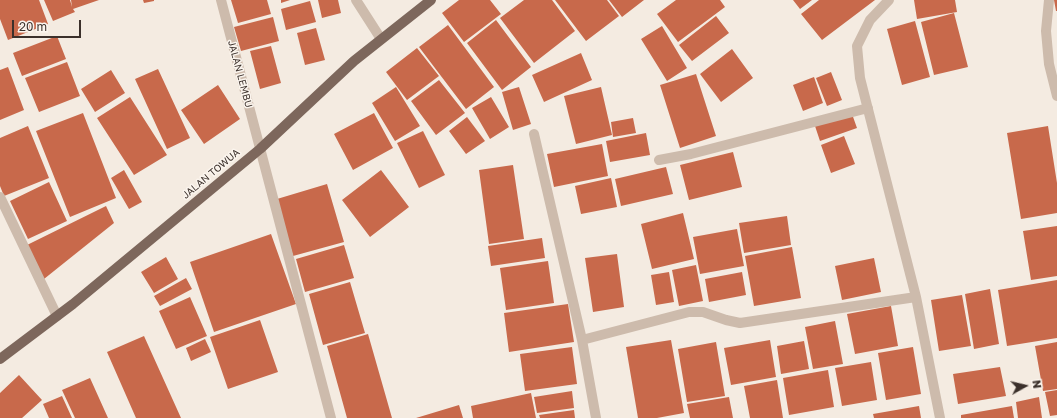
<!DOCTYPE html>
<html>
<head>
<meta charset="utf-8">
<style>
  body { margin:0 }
  #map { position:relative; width:1057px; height:418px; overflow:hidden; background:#f4ebe1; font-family:"Golos Text",sans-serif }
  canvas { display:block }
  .north { position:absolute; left:1005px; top:366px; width:40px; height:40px; -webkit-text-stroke:3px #fbf5ee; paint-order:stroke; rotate:82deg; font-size:11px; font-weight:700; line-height:16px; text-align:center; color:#3b302b }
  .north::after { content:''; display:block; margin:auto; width:14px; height:18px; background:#3b302b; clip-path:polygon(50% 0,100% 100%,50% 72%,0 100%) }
  .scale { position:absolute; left:12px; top:20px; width:69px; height:18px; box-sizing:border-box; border:2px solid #3b302b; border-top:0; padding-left:5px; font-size:12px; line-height:14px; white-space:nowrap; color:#3b302b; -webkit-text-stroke:3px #fbf5ee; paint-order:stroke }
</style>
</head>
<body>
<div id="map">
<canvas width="1057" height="418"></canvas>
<div class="north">N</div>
<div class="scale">20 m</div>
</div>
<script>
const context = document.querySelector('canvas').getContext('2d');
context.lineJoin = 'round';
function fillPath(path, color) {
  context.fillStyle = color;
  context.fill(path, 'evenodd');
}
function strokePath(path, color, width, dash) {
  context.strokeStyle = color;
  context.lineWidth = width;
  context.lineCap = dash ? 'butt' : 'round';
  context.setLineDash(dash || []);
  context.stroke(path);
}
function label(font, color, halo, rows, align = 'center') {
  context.font = font + ' "Golos Text",sans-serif';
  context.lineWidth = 3;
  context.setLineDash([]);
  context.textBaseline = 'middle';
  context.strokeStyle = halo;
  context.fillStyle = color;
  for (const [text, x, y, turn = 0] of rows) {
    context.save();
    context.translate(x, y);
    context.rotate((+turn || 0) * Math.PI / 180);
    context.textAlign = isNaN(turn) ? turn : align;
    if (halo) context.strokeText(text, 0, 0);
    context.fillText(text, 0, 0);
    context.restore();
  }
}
const building = new Path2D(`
  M0 0H39L48 24 8 40 0 19Z
  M44 0H70L72 7 71 0H99L73 9 75 12 53 21Z
  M143 0H154V1L144 3Z
  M231 0H267L271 14 238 23Z
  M281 0H290L281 3Z
  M318 0H338L341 13 322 18Z
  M459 0H490L501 14 464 42 442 13Z
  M524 0H552L575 31 534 63 500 18Z
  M555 0H607L619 16 586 41Z
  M609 0H644L622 17Z
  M676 0H720L725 7 678 42 657 14Z
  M793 0H812L800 9Z
  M819 0H875L822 40 801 14Z
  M914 0H955L957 12 917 19Z
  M1054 0H1057V11H1056Z
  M310 1 316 22 286 30 281 9Z
  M954 13 968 67 934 75 921 22Z
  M716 16 729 33 692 61 679 45Z
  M273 17 279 41 241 51 234 27Z
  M496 20 531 67 502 90 467 43Z
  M915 21 930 77 902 85 887 29Z
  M448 25 494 87 466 109 419 47Z
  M662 26 687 68 667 81 641 39Z
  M316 28 325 60 305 65 297 33Z
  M57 36 66 59 22 76 13 53Z
  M271 46 281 83 260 89 250 51Z
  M417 48 439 76 407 100 386 72Z
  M732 49 753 78 721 102 700 74Z
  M581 53 592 80 544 102 532 75Z
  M67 62 80 96 39 112 25 78Z
  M8 67 24 110 0 120V70Z
  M158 69 190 138 167 149 135 79Z
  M111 70 125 93 95 112 81 89Z
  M831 72 842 100 827 106 816 78Z
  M696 74 716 136 680 148 660 85Z
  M814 77 823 103 803 111 793 85Z
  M439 80 465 113 436 135 411 101Z
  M218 85 240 119 204 144 181 110Z
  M396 87 420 126 395 141 372 103Z
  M519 87 531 124 513 130 502 92Z
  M601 87 612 135 576 144 564 96Z
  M130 97 167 155 134 175 97 118Z
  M491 97 509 127 490 139 472 108Z
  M83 113 116 198 70 217 36 131Z
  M374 113 393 148 353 170 334 134Z
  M852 114 857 128 820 141 815 126Z
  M467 117 485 141 466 154 449 131Z
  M633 118 636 133 613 137 611 122Z
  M28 126 49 178 4 196 0 186V138Z
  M1048 126 1057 183V213L1021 219 1007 133Z
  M423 131 445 175 419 188 397 143Z
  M646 133 650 155 610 162 606 141Z
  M844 136 855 164 831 173 821 145Z
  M602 144 608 176 554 187 547 154Z
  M733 152 742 187 689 200 680 165Z
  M513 165 524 239 489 244 479 170Z
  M666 167 673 194 621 206 615 179Z
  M124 170 142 202 129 209 111 178Z
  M381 170 409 207 370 237 342 200Z
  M611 178 617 207 581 214 575 186Z
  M49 182 67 221 28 239 10 201Z
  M327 184 344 242 293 256 277 199Z
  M106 206 114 223 44 279 27 245Z
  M683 213 694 259 652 269 641 224Z
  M787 216 791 245 744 253 739 223Z
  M1057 226V276L1031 280 1023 231Z
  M737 229 744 266 700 274 693 237Z
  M271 234 296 304 214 332 190 262Z
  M542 238 545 258 491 266 488 246Z
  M344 245 354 278 305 292 296 259Z
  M792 247 801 298 754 306 745 256Z
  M617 254 624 307 593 312 585 258Z
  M166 257 178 279 154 293 141 272Z
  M874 258 881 292 842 300 835 266Z
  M548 261 554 303 506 310 500 268Z
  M696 265 703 301 679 306 672 270Z
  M669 272 674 302 656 305 651 275Z
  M742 272 746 295 709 302 705 279Z
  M186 278 192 289 160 306 154 296Z
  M1057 280V338L1007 346 998 290Z
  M350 282 365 333 323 345 309 294Z
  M990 289 999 344 974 349 965 294Z
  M962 295 971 346 939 351 931 300Z
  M190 297 207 336 176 349 159 311Z
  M568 304 574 342 509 352 504 313Z
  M891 306 898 346 855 354 847 314Z
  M260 320 278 372 228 389 210 337Z
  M835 321 843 364 813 369 805 327Z
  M368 334 392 418H347L327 346Z
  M144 336 181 418H136L107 352Z
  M205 339 211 352 191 361 186 348Z
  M671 340 684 413 657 418H638L626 347Z
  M770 340 776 377 731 385 724 348Z
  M804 341 809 369 781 374 777 346Z
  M716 342 725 396 687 402 678 349Z
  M1057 342V389L1043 391 1035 346Z
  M572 347 577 384 525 391 520 354Z
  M913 347 921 394 886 400 878 353Z
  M871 362 877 400 842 406 835 368Z
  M1000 367 1006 396 958 404 953 374Z
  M828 370 834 407 789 415 783 378Z
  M19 375 42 400 22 418H0V393Z
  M90 378 108 418H75L62 390Z
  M777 380 783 418H750L744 386Z
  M1057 390V415L1050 416 1045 392Z
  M572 391 574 408 537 413 534 397Z
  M531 393 536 418H473L471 406Z
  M62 396 72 418H49L43 404Z
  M729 397 733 418H690L687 404Z
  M1039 397 1042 418H1018L1016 402Z
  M459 405 463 418H416Z
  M919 406 921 418H874L873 414Z
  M1012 406 1014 418H961V415Z
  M574 410 575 418H540L539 415Z`);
const minor = new Path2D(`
  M221 0 331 418
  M356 0 381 39
  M889 0 870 20 857 46 860 78 916 297 940 418
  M1049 0 1046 31 1049 64 1057 96
  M534 134 582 340 596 418
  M659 160 691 154 868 108
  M0 197 57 316
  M582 340 689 312H703L726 320 740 323 916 297`);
const primary = new Path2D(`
  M0 359 73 304 260 149 354 61 431 0`);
const streetNames = [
  ["JALAN LEMBU",240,74,75],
  ["JALAN TOWUA",211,174,-40]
];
fillPath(building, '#c8694b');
strokePath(minor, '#cdbbac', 10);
strokePath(primary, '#7d675c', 10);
label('10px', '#3b302b', '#fbf5ee', streetNames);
</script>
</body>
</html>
